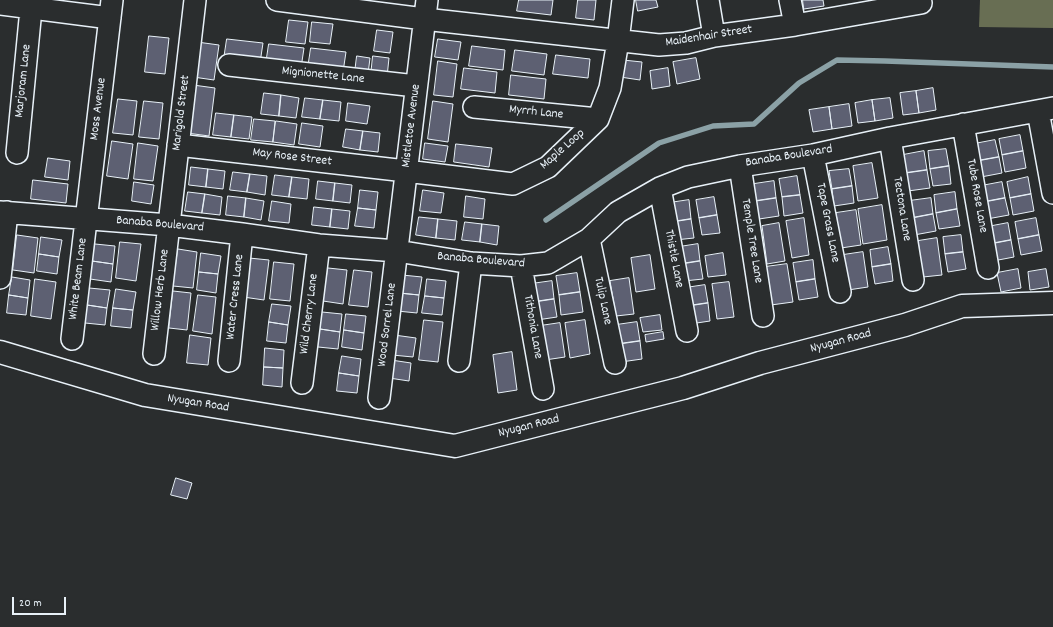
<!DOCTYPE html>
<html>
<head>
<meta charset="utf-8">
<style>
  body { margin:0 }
  #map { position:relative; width:1053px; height:627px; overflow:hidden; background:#2a2d2e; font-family:Dekko,sans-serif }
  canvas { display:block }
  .scale { position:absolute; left:12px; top:597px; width:54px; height:18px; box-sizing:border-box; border:2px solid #e8f1f8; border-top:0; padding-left:5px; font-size:12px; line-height:14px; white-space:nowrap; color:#e8f1f8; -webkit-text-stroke:3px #2a2d2e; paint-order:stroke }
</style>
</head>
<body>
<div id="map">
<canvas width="1053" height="627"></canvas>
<div class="scale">20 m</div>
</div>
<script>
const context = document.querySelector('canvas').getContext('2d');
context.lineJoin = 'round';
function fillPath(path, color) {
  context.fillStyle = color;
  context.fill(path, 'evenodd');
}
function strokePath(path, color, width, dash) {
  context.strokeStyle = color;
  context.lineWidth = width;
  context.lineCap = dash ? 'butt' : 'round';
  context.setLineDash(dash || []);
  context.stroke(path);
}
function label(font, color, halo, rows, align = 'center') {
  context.font = font + ' Dekko,sans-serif';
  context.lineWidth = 3;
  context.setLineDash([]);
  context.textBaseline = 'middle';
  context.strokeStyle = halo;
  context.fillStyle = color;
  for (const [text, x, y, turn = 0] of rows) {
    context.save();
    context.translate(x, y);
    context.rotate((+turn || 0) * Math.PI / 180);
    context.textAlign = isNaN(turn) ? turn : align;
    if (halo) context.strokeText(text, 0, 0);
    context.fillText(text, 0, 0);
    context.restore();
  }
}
const green = new Path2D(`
  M980 0H1053V28L979 27Z`);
const stream = new Path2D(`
  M546 220 659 143 713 126 754 124 799 83 837 60 885 61 1053 67`);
const building = new Path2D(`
  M519 0H553L551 15 517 11Z
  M578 0H596L594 20 576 18Z
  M636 0H656L658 7 638 11Z
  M803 0H823L824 6 804 9Z
  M289 20 308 22 305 44 286 42Z
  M312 22 333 24 330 44 310 42Z
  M377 30 393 32 390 53 374 51Z
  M149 36 169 38 165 74 145 72Z
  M227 39 263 43 260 63 224 59Z
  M438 39 461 42 458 60 435 57Z
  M197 42 219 45 214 80 193 77Z
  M269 44 304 48 301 68 266 64Z
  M472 46 505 50 503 70 469 66Z
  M311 48 346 52 343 72 308 68Z
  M515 50 547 54 544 75 512 71Z
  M556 55 590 59 588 78 553 74Z
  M357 56 370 58 368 74 355 72Z
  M373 56 389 58 387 77 371 75Z
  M696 58 700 79 677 84 673 62Z
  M623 60 642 62 640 80 620 77Z
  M438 61 457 64 453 97 434 95Z
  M464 68 497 72 495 93 461 89Z
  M668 68 670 86 652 89 650 71Z
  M511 75 546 79 544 99 509 95Z
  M193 85 215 88 209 136 187 133Z
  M933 88 936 110 919 113 916 91Z
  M916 91 919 113 903 115 900 93Z
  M264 93 281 95 279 116 261 114Z
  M281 95 299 98 296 118 279 116Z
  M305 98 323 100 320 119 302 117Z
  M890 98 893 118 875 121 872 100Z
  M118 99 137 101 133 135 113 133Z
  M323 100 341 102 339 121 320 119Z
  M872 100 875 121 858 123 855 103Z
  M144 101 163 103 159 139 139 137Z
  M433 101 453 104 448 142 428 139Z
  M348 103 370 106 367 124 346 121Z
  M849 104 852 126 832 129 829 107Z
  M829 107 832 129 813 132 809 110Z
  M216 113 234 115 231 137 213 135Z
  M234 115 252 117 249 139 231 137Z
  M254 119 275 121 273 142 251 140Z
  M276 121 297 124 294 145 273 142Z
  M302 123 323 126 320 147 299 144Z
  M346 129 363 131 360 150 343 147Z
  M363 131 380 133 378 152 360 150Z
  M1020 135 1023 151 1002 155 999 139Z
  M995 140 999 157 977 161 974 144Z
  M112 141 133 144 128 179 107 176Z
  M138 143 158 146 153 181 134 179Z
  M425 143 448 146 445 162 423 159Z
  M456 144 492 148 489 167 454 162Z
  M946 149 949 166 930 169 928 151Z
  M924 151 927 170 906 173 903 155Z
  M1023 151 1026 168 1005 172 1002 155Z
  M999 157 1002 173 981 177 977 161Z
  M48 158 70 161 68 180 45 177Z
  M872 163 878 198 858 201 853 166Z
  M949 166 951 184 933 186 930 169Z
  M191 167 208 169 206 187 189 185Z
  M208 169 225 171 223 189 206 187Z
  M849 169 852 186 832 189 829 171Z
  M927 170 930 188 908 191 906 173Z
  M233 172 250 174 247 192 230 190Z
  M250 174 267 176 265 195 247 192Z
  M275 175 292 177 289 197 272 195Z
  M797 176 800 195 782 197 779 179Z
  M292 177 309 179 307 199 289 197Z
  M1028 177 1031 194 1010 198 1007 182Z
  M33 180 68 184 66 203 31 199Z
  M318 181 335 183 333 201 316 199Z
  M774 181 776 198 756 201 754 184Z
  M134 182 154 185 151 204 132 201Z
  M1002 182 1005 198 984 202 981 186Z
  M335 183 352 185 350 203 333 201Z
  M852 186 854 203 834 206 832 189Z
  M360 190 378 192 376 210 358 208Z
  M423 190 444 193 441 213 420 211Z
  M188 192 205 194 202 213 185 211Z
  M955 192 957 209 936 213 934 195Z
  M205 194 222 197 220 215 202 213Z
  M1031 194 1034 211 1013 215 1010 198Z
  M800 195 803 213 784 216 782 197Z
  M228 196 246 198 244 217 226 215Z
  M466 196 485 199 483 219 464 217Z
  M714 197 717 215 699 218 696 200Z
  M246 198 264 201 261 220 244 217Z
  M776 198 779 216 759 219 756 201Z
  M931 198 933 214 912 218 909 201Z
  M1005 198 1009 215 987 219 984 202Z
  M689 200 691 219 672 222 669 203Z
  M272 201 291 204 289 223 269 221Z
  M882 205 887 240 863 244 858 209Z
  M314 207 332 209 330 227 312 225Z
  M358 208 376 210 374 228 355 226Z
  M332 209 350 211 348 229 330 227Z
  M957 209 960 226 939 229 936 213Z
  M856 210 861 245 841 248 836 213Z
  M933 214 936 231 914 235 912 218Z
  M717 215 720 233 702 235 699 218Z
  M419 217 438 219 436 238 416 235Z
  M804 218 809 255 792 258 786 221Z
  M1036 218 1039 235 1018 239 1015 222Z
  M438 219 457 221 455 240 436 238Z
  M691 219 694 238 675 240 672 222Z
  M465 222 482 224 480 242 462 240Z
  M779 223 785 261 767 264 762 226Z
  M1008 223 1011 240 990 244 987 227Z
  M482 224 499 226 497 245 480 242Z
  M17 235 38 238 34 273 13 270Z
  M961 235 963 252 945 254 943 237Z
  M1039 235 1042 251 1021 255 1018 239Z
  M41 237 62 240 59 257 39 254Z
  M937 238 942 275 923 277 918 241Z
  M1011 240 1014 257 993 261 990 244Z
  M120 242 141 244 136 281 116 278Z
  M95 244 115 246 113 264 92 261Z
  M698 244 700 261 681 264 679 247Z
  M888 247 891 264 872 267 870 250Z
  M178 249 197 252 193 288 173 286Z
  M863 252 868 287 848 290 843 255Z
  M963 252 966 269 948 272 945 254Z
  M201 253 221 256 218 274 199 272Z
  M723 253 726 275 708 277 705 256Z
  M39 254 59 257 57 274 37 271Z
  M650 255 655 289 636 292 631 258Z
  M249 258 269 260 264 300 243 297Z
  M813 260 815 279 796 282 793 263Z
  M92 261 113 264 111 282 90 279Z
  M700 261 703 279 684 281 681 264Z
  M274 262 294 264 290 301 270 299Z
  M787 264 793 302 771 305 765 267Z
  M891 264 893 281 875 284 872 267Z
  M328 268 347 270 343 304 323 301Z
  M1018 269 1021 288 1001 292 997 273Z
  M1046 269 1049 287 1030 290 1028 272Z
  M354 270 372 272 368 307 349 305Z
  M199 272 218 274 216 293 197 290Z
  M577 273 580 292 559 295 556 276Z
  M402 275 422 277 419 295 399 293Z
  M12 277 30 280 28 298 9 295Z
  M629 278 634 314 616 316 610 281Z
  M35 279 56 282 51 319 31 316Z
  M427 279 446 281 444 298 425 296Z
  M815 279 818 297 799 300 796 282Z
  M552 281 554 299 534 302 531 284Z
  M729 282 734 317 717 319 712 284Z
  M705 285 708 303 688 306 685 288Z
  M89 288 110 290 107 308 87 305Z
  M116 289 136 292 133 310 113 308Z
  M173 291 191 293 187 330 169 328Z
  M580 292 583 312 561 315 559 295Z
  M399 293 419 295 417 313 397 311Z
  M9 295 28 298 26 315 7 313Z
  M198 295 216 297 212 334 193 331Z
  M425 296 444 298 442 315 422 313Z
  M554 299 557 317 537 320 534 302Z
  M708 303 710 321 690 324 688 306Z
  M272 304 291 306 288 325 269 322Z
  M87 305 107 308 105 325 85 323Z
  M113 308 133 310 131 328 111 326Z
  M322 312 342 314 340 332 320 329Z
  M346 314 366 316 364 333 344 330Z
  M660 315 662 330 643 332 640 318Z
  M424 320 443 322 438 362 419 360Z
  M585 320 590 354 570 358 565 323Z
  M269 322 288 325 286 343 267 341Z
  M637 322 640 341 619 344 616 325Z
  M560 323 565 357 545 360 540 326Z
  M320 329 340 332 338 349 318 347Z
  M344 330 364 333 362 350 342 347Z
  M663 332 664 339 646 342 645 335Z
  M190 335 211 338 208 365 187 363Z
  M394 335 416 338 413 357 392 355Z
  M640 341 642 359 621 362 619 344Z
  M265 348 284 350 283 368 264 367Z
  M512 352 517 390 498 393 493 355Z
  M342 356 361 359 359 376 339 373Z
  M391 360 411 363 409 381 389 378Z
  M264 367 283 368 282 387 263 385Z
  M339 373 359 376 357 393 337 391Z
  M176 478 192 483 187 499 171 495Z`);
const minor = new Path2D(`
  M277 0 424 19 659 45 686 43 714 36 795 25 921 3
  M708 0 714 36
  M790 0 795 25
  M0 4 110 18
  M229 65 416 86
  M474 107 598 119
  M1038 111 1053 193
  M963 124 988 268
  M890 138 913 280
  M178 145 406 171 513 184 548 167 598 119 610 88 618 41 623 0
  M17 153 31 9
  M813 155 840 292
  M740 166 763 316
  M660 188 687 331
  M0 212 169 225 242 234 319 245 397 251 471 263 521 266 548 263 589 239 618 212 660 188 688 177 740 166 813 155 890 138 1053 108
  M589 239 615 363
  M521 266 543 389
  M0 278 7 212
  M72 339 112 0
  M154 354 195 0
  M229 361 242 234
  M459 361 471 263
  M302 383 319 245
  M379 398 427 0`);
const secondary = new Path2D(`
  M0 352 145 395 455 446 683 388 760 363 905 325 962 306 1053 303`);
const streetNames = [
  ["Maidenhair Street",709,37,-9],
  ["Mignionette Lane",323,76,6],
  ["Marjoram Lane",24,81,-84],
  ["Moss Avenue",99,109,-83],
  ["Marigold Street",182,113,-83],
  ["Myrrh Lane",536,113,6],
  ["Mistletoe Avenue",412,126,-83],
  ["Maple Loop",563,150,-41],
  ["Banaba Boulevard",789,157,-9],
  ["May Rose Street",292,158,7],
  ["Tube Rose Lane",976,196,80],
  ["Tectona Lane",901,209,81],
  ["Tape Grass Lane",827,223,79],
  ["Banaba Boulevard",160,225,5],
  ["Temple Tree Lane",751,241,81],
  ["Thistle Lane",673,259,79],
  ["Banaba Boulevard",481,261,5],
  ["White Beam Lane",79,279,-83],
  ["Willow Herb Lane",161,290,-83],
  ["Water Cress Lane",236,297,-84],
  ["Tulip Lane",602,301,78],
  ["Wild Cherry Lane",310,314,-83],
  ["Wood Sorrel Lane",388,325,-83],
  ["Tithonia Lane",532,327,80],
  ["Nyugan Road",841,342,-15],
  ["Nyugan Road",198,404,9],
  ["Nyugan Road",529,427,-14]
];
fillPath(green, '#686e53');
strokePath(stream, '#8ba1a6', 5.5);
fillPath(building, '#5d6072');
strokePath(building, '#e8f1f8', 1);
strokePath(minor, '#e8f1f8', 24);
strokePath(secondary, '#e8f1f8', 25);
strokePath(minor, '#2a2d2e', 21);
strokePath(secondary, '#2a2d2e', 22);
label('13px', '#e8f1f8', '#2a2d2e', streetNames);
</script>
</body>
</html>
